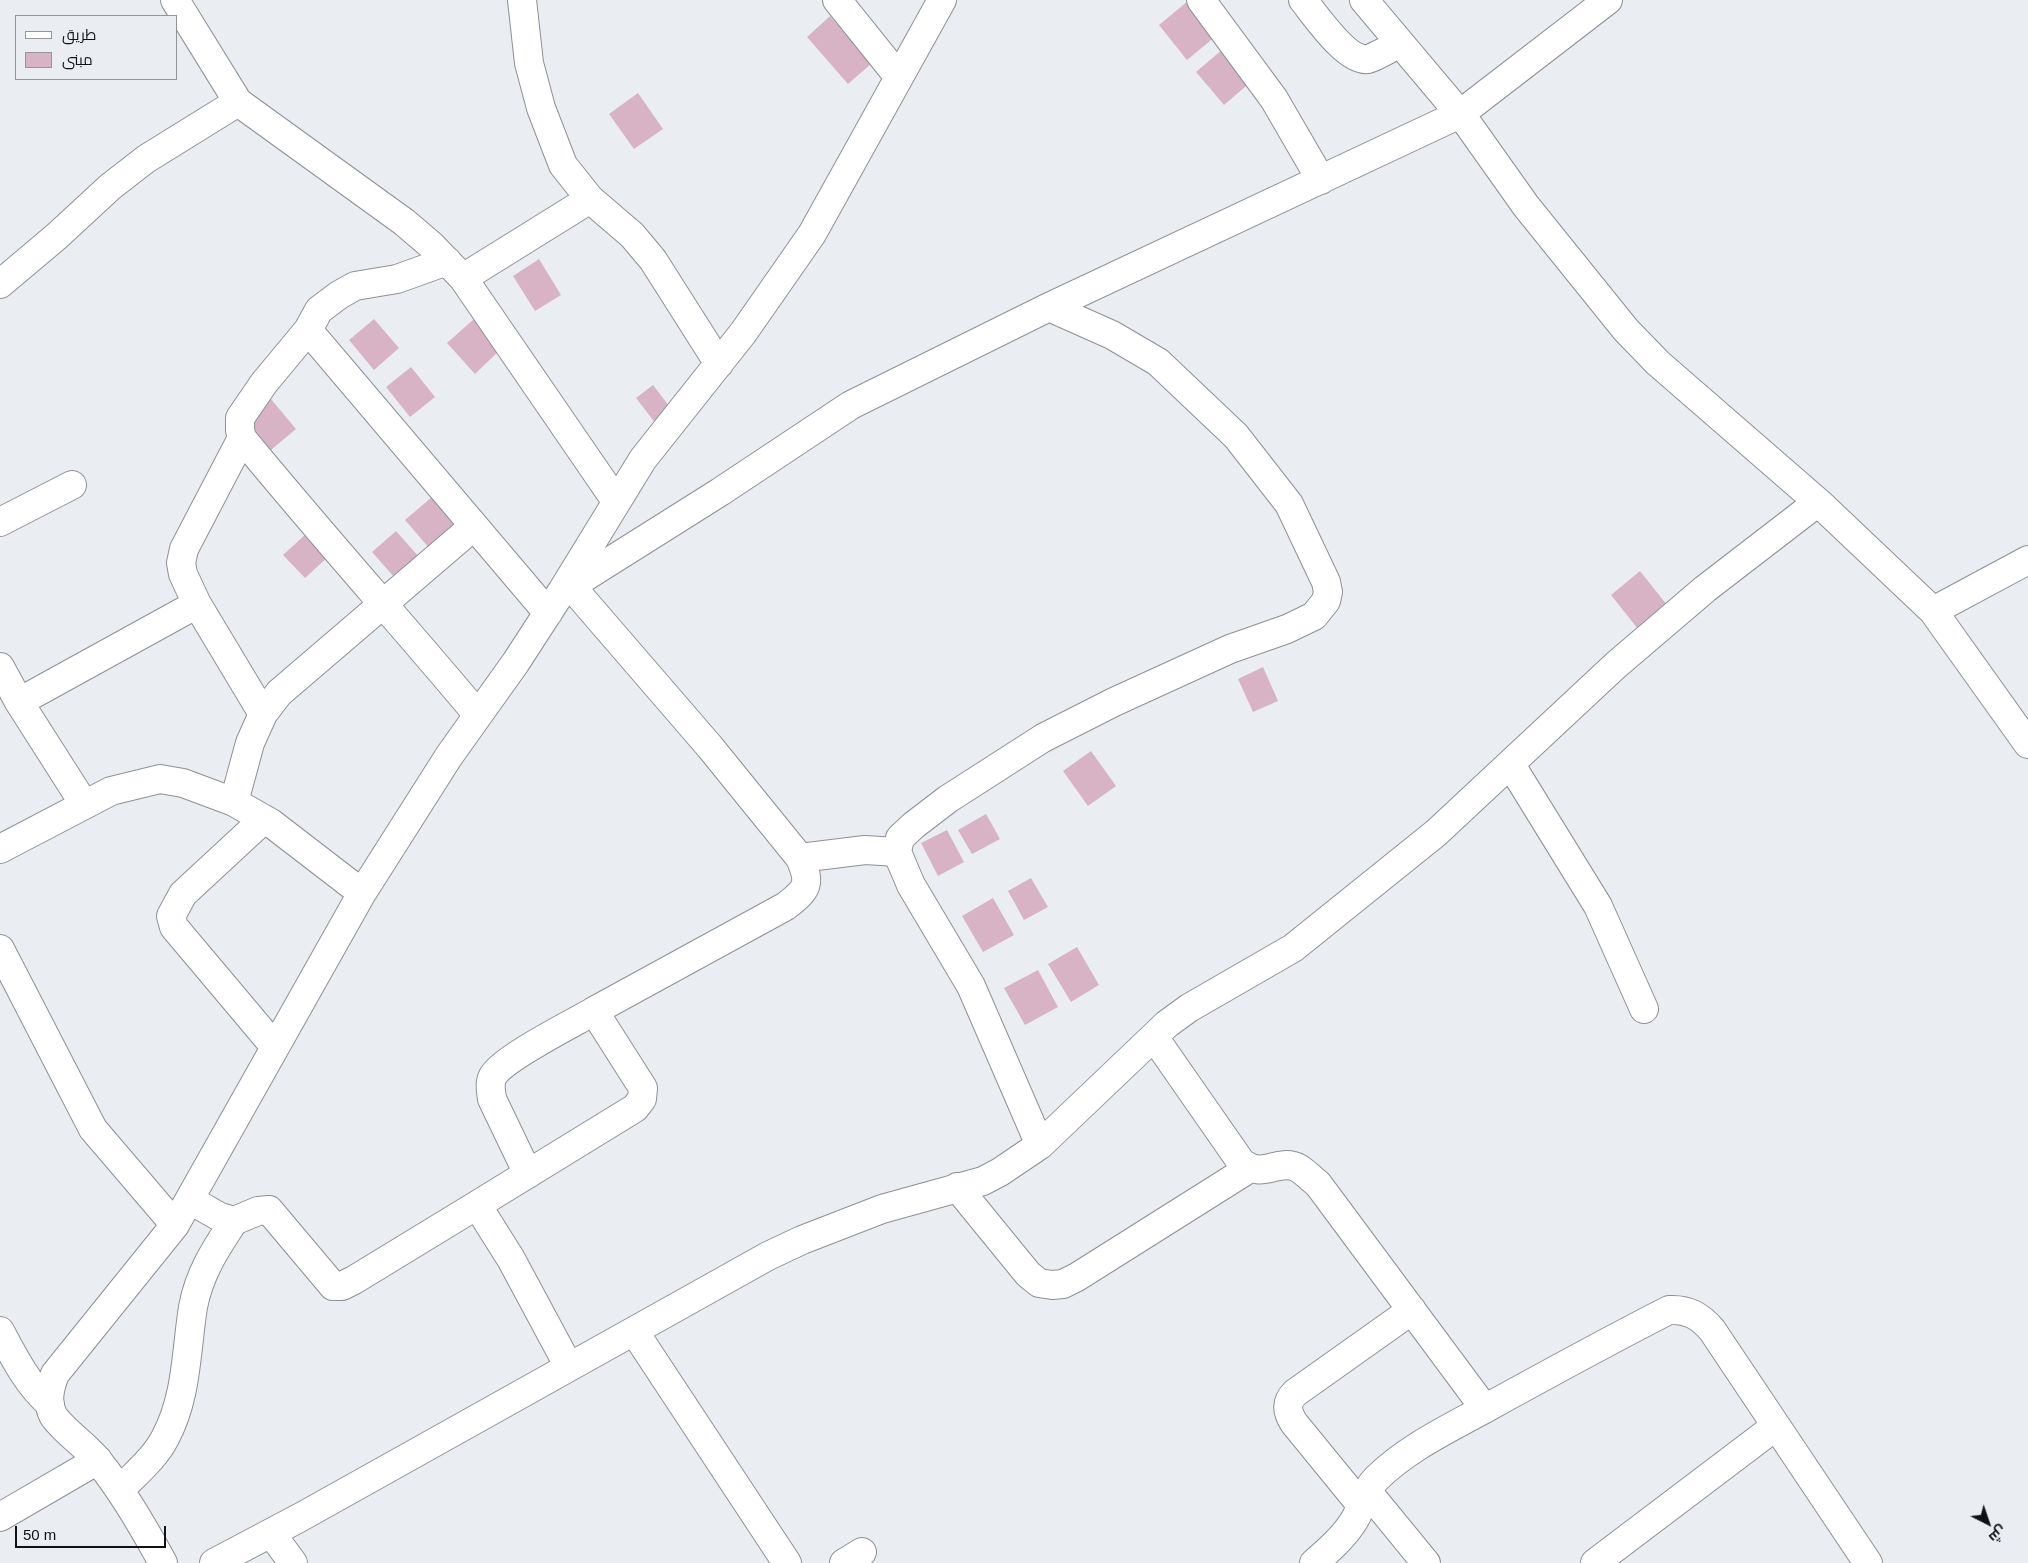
<!DOCTYPE html>
<html>
<head>
<meta charset="utf-8">
<style>
  body { margin:0 }
  #map { position:relative; width:2028px; height:1563px; overflow:hidden; background:#eaeef3; font-family:Arial,Cairo,sans-serif }
  canvas { display:block }
  .legend { position:absolute; left:15px; top:15px; width:162px; height:65px; box-sizing:border-box; background:#eaeef3; border:1px solid #939699; margin:0; padding:6px 9px; list-style:none; font-size:15px; color:#101213 }
  .legend li { display:flex; align-items:center; gap:10px; height:25px }
  .legend b { width:25px; border:1px solid #939699 }
  .north { position:absolute; left:1963px; top:1498px; width:50px; height:50px; -webkit-text-stroke:4px #eaeef3; paint-order:stroke; rotate:139deg; font-size:14px; font-weight:700; line-height:20px; text-align:center; color:#101213 }
  .north::after { content:''; display:block; margin:auto; width:18px; height:22px; background:#101213; clip-path:polygon(50% 0,100% 100%,50% 72%,0 100%) }
  .scale { position:absolute; left:15px; top:1526px; width:151px; height:22px; box-sizing:border-box; border:2px solid #101213; border-top:0; padding-left:6px; font-size:15px; line-height:18px; white-space:nowrap; color:#101213; -webkit-text-stroke:4px #eaeef3; paint-order:stroke }
</style>
</head>
<body>
<div id="map">
<canvas width="2028" height="1563"></canvas>
<ul class="legend">
<li><b style="height:6px;background:#fff"></b>طريق</li>
<li><b style="height:14px;background:#d8b3c6"></b>مبنى</li>
</ul>
<div class="north">ش</div>
<div class="scale">50 m</div>
</div>
<script>
const context = document.querySelector('canvas').getContext('2d');
context.lineJoin = 'round';
function fillPath(path, color) {
  context.fillStyle = color;
  context.fill(path, 'evenodd');
}
function strokePath(path, color, width, dash) {
  context.strokeStyle = color;
  context.lineWidth = width;
  context.lineCap = dash ? 'butt' : 'round';
  context.setLineDash(dash || []);
  context.stroke(path);
}
const building = new Path2D(`
  M1188 1 1216 36 1187 60 1159 25Z
  M830 16 871 64 848 84 807 37Z
  M1224 48 1252 81 1224 105 1196 72Z
  M638 93 663 129 634 149 609 114Z
  M539 259 561 295 535 311 513 276Z
  M374 319 399 348 374 370 349 340Z
  M474 319 501 349 475 374 447 343Z
  M411 367 435 397 410 417 386 387Z
  M653 385 673 411 656 424 636 398Z
  M271 399 296 429 271 450 246 420Z
  M432 497 457 525 430 549 405 520Z
  M396 531 419 557 395 578 372 552Z
  M307 533 329 556 305 578 283 555Z
  M1640 571 1667 605 1638 629 1611 595Z
  M1263 667 1278 701 1253 712 1238 679Z
  M1091 751 1116 786 1088 806 1063 771Z
  M986 814 1000 839 972 854 958 830Z
  M947 830 964 862 938 876 921 843Z
  M1031 878 1048 907 1024 920 1008 891Z
  M993 898 1014 935 983 952 962 916Z
  M1077 947 1099 985 1071 1002 1048 964Z
  M1038 970 1058 1007 1025 1025 1004 988Z`);
const minor = new Path2D(`
  M175 0 238 102 404 222 431 245 463 278 616 501
  M522 0 529 63 541 108 563 165 590 199 632 235 653 260 719 364
  M837 0 898 76
  M1201 0 1274 99 1321 180
  M1303 0C1315 15 1347 62 1368 59 1376 57 1392 47 1400 43
  M1364 0 1465 120 1526 206 1626 330 1658 363 1818 502 1933 611 2028 744
  M447 261 397 279 355 286 339 295 319 310 308 330 548 613
  M463 278 590 199
  M0 284 57 236 110 187 146 159 238 102
  M308 330 264 383 240 418V430L242 438C319 532 400 622 478 715
  M242 438 184 549 181 563 183 574 197 604 263 714
  M0 522 72 485
  M566 589 720 492 851 405 1049 307 1460 114 1608 0
  M1933 611 2028 560
  M0 667 19 702 84 804
  M19 702 197 604
  M1511 765 1598 906 1644 1009
  M234 802 250 743 263 714 279 693 474 526
  M264 819 183 894 171 916 174 927 275 1047
  M0 849 111 791 160 779 183 783 234 802 271 823 362 893
  M800 858 865 850 897 852
  M0 949 93 1129 175 1225
  M1154 1037 1241 1162C1263 1179 1274 1161 1293 1166 1302 1168 1311 1179 1318 1184L1485 1409
  M1040 1145 971 986 911 885 897 852 900 838 914 825 948 799 1043 738 1114 702 1230 649 1287 629 1314 616 1326 601 1328 592 1326 582 1289 504 1236 436 1158 362 1112 335 1049 307
  M528 1174 492 1099C491 1091 489 1083 493 1076 503 1058 574 1023 594 1011
  M957 1187 1028 1274 1039 1283 1052 1285 1063 1284 1077 1277 1250 1168
  M190 1200 220 1217 234 1221 258 1211 269 1210 333 1286H342L354 1280 477 1205
  M0 1331C14 1357 27 1384 50 1404
  M634 1331 787 1563
  M569 1367 511 1259 477 1205 635 1108 642 1099 643 1088 594 1011 786 906C808 889 811 884 800 858L710 747 571 586
  M120 1490C135 1474 155 1458 165 1438 187 1398 186 1351 193 1307 199 1274 216 1248 234 1221
  M1367 1491 1426 1563
  M1361 1505 1294 1423C1287 1412 1285 1403 1295 1393L1412 1310
  M0 1517 98 1460
  M271 1533 293 1563
  M163 1563C144 1528 124 1493 99 1462 88 1447 61 1429 53 1415 46 1401 50 1387 55 1374L175 1225 362 893 449 756 516 662 562 591 643 459 743 333 812 234 942 0
  M214 1563 301 1517 768 1256 802 1240 882 1209 983 1181 1000 1172 1040 1145 1167 1024 1189 1008 1293 948 1436 833 1616 665 1705 589 1818 502
  M844 1563 862 1552
  M1314 1563C1329 1550 1345 1536 1355 1519 1363 1505 1365 1490 1376 1479 1407 1448 1450 1428 1488 1407 1548 1374 1608 1341 1669 1310 1688 1309 1700 1316 1712 1330L1868 1563
  M1595 1563 1776 1426`);
fillPath(building, '#d8b3c6');
strokePath(minor, '#8d9195', 30);
strokePath(minor, '#fff', 28);
</script>
</body>
</html>
